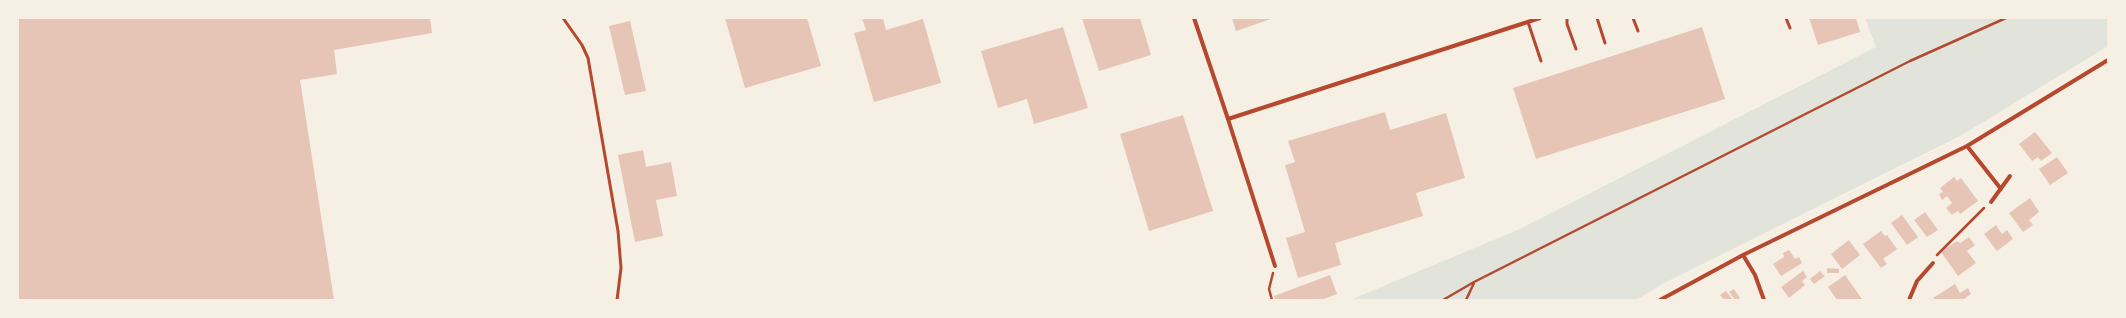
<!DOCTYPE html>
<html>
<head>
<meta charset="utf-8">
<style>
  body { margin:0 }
  #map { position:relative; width:2126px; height:318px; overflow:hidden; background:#f6efe4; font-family:Helvetica,sans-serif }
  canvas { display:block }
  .frame { position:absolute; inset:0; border:19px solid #f6efe4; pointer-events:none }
</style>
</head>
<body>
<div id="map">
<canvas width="2126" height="318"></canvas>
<div class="frame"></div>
</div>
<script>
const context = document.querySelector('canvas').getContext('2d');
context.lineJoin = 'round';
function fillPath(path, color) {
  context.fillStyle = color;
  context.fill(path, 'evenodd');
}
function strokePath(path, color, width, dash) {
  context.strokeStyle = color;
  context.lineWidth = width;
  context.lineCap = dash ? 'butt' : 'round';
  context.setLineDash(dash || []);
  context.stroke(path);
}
const green = new Path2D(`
  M1865 18H2108V46L1962 135 1664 283 1636 300H1350L1520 229 1876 47Z`);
const building = new Path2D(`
  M18 18H430L432 33 334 50 337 74 300 80 334 300H18Z
  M725 18H807L821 66 745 88Z
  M862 18H883L886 30 923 19 941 83 874 102 854 33 866 30Z
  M1082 18H1140L1151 55 1099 71Z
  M1232 18H1274L1236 31Z
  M1809 18H1856L1860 32 1818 45Z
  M630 21 646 91 625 95 609 26Z
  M1063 27 1088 108 1034 124 1027 99 998 108 981 51Z
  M1702 27 1725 99 1536 159 1513 88Z
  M1385 112 1390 130 1446 113 1465 178 1416 193 1423 216 1335 243 1341 265 1298 278 1286 238 1305 232 1285 165 1295 162 1288 141Z
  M1183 115 1213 211 1149 231 1120 134Z
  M2035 132 2052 153 2041 161 2038 157 2032 161 2019 144Z
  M643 150 646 167 671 162 677 196 656 200 663 236 635 242 618 155Z
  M2057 157 2068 173 2050 185 2039 169Z
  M1954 177 1957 181 1961 178 1978 201 1960 214 1958 211 1952 215 1946 208 1952 203 1947 196 1942 200 1939 194 1943 192 1940 188Z
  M2030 198 2039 212 2029 220 2033 225 2023 232 2009 213Z
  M1925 212 1938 230 1927 237 1914 220Z
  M1902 215 1918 237 1907 245 1891 223Z
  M1996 225 2002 234 2007 230 2013 239 1997 251 1984 234Z
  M1881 231 1885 236 1887 235 1897 249 1883 259 1887 264 1881 268 1863 244Z
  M1969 237 1975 245 1967 251 1976 263 1958 276 1941 252 1957 241 1960 243Z
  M1849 240 1860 255 1842 269 1831 254Z
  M1789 250 1795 259 1799 257 1802 263 1781 276 1773 264 1784 257 1783 253Z
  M1827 268 1839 269V273H1827Z
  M1803 271 1807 277 1802 281 1805 285 1789 298 1781 287Z
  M1820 271 1825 276 1814 284 1810 279Z
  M1330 275 1337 294 1321 300H1275L1274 296Z
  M1845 275 1862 299 1860 300H1837L1828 287Z
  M1955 284 1960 293 1968 288 1971 294 1964 299 1965 300H1934L1933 298Z
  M1734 289 1740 298 1737 300H1735L1729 292Z
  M1726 291 1733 300H1724L1720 295Z`);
const path = new Path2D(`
  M1937 255 1984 208
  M1272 300 1269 289 1273 273
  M1443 300 1474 282 1910 61 2006 18
  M1466 300 1474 283`);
const service = new Path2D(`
  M563 18 582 45 588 58 618 231 621 268 617 300
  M1567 18V24L1576 49
  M1597 18 1605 43
  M1633 18 1638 31
  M1786 18 1790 28
  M1528 22 1541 61`);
const minor = new Path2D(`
  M1194 18 1228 119 1540 18
  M1228 119 1275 266
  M1967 146 2001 189
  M1991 202 2010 176
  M1743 255 1755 275 1764 300
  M1660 300 1743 255 1967 146 2108 60
  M1909 300 1917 281 1933 263`);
fillPath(green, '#e2e4dc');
fillPath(building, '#e6c5b7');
strokePath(path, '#b5482f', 2.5);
strokePath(service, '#b5482f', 3);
strokePath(minor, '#b5482f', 4);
</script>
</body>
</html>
